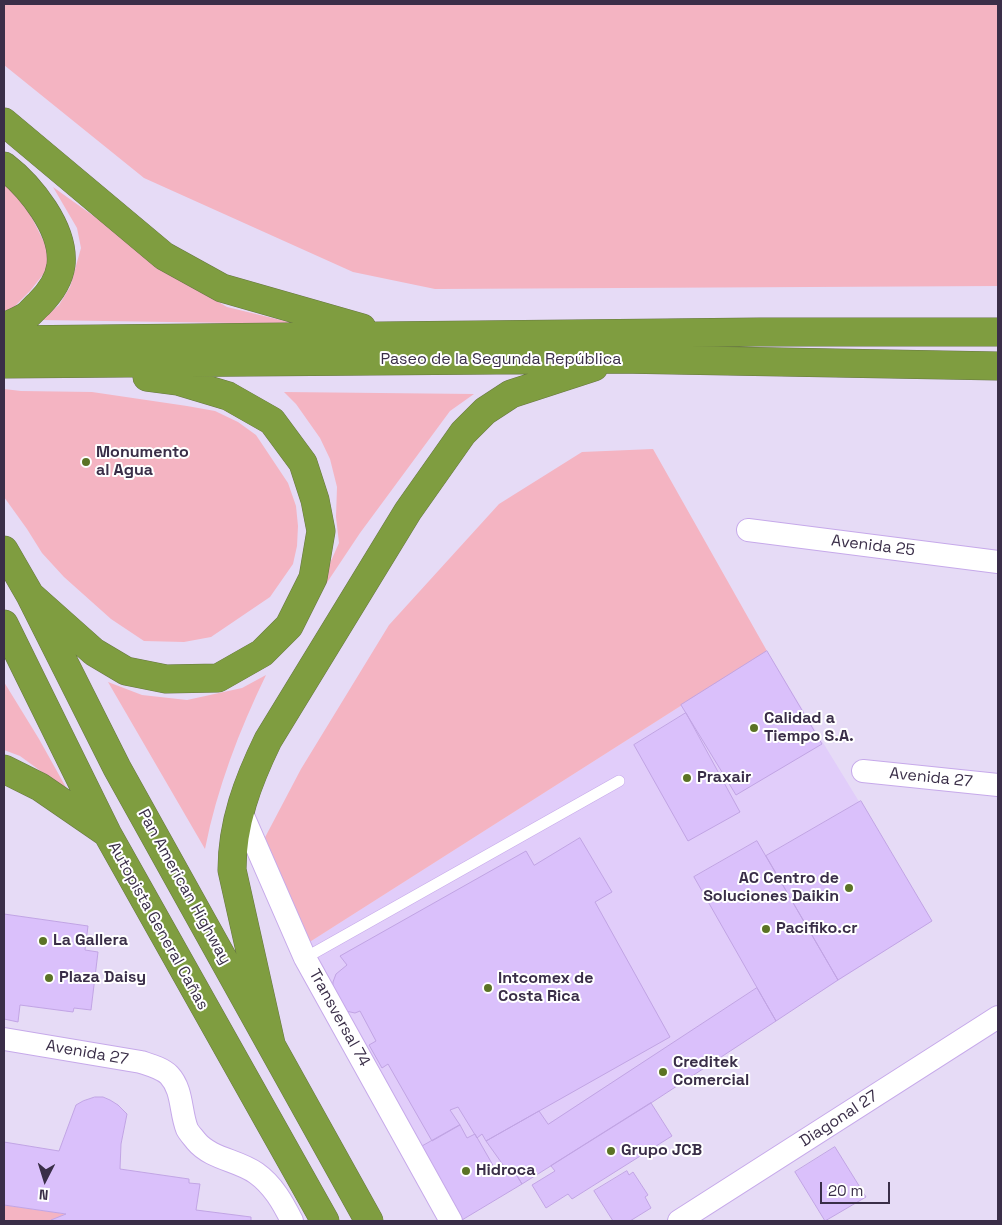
<!DOCTYPE html>
<html>
<head>
<meta charset="utf-8">
<style>
  body { margin:0 }
  #map { position:relative; width:1002px; height:1225px; overflow:hidden; background:#e6dbf6; font-family:"Space Grotesk",sans-serif }
  canvas { display:block }
  .frame { position:absolute; inset:0; border:5px solid #3a2e48; pointer-events:none }
  .north { position:absolute; left:20px; top:1155px; width:50px; height:50px; -webkit-text-stroke:4px #fff; paint-order:stroke; rotate:185deg; font-size:14px; font-weight:700; line-height:20px; text-align:center; color:#3a2e48 }
  .north::after { content:''; display:block; margin:auto; width:18px; height:22px; background:#3a2e48; clip-path:polygon(50% 0,100% 100%,50% 72%,0 100%) }
  .scale { position:absolute; left:820px; top:1182px; width:70px; height:22px; box-sizing:border-box; border:2px solid #3a2e48; border-top:0; padding-left:6px; font-size:15px; line-height:18px; white-space:nowrap; color:#3a2e48; -webkit-text-stroke:4px #fff; paint-order:stroke }
</style>
</head>
<body>
<div id="map">
<canvas width="1002" height="1225"></canvas>
<div class="frame"></div>
<div class="north">N</div>
<div class="scale">20 m</div>
</div>
<script>
const context = document.querySelector('canvas').getContext('2d');
context.lineJoin = 'round';
function fillPath(path, color) {
  context.fillStyle = color;
  context.fill(path, 'evenodd');
}
function strokePath(path, color, width, dash) {
  context.strokeStyle = color;
  context.lineWidth = width;
  context.lineCap = dash ? 'butt' : 'round';
  context.setLineDash(dash || []);
  context.stroke(path);
}
function label(font, color, halo, rows, align = 'center') {
  context.font = font + ' "Space Grotesk",sans-serif';
  context.lineWidth = 4;
  context.setLineDash([]);
  context.textBaseline = 'middle';
  context.strokeStyle = halo;
  context.fillStyle = color;
  for (const [text, x, y, turn = 0] of rows) {
    context.save();
    context.translate(x, y);
    context.rotate((+turn || 0) * Math.PI / 180);
    context.textAlign = isNaN(turn) ? turn : align;
    if (halo) context.strokeText(text, 0, 0);
    context.fillText(text, 0, 0);
    context.restore();
  }
}
const built = new Path2D(`
  M767 651 932 921 462 1220 305 945Z`);
const green = new Path2D(`
  M4 4H998V286L435 289 353 272 144 178 4 65Z
  M4 181 23 200 47 248 49 267 30 291 11 310 4 311Z
  M53 187 102 222 150 261 227 307 297 324 41 320 59 305 70 287 81 248 77 228Z
  M4 389 21 391 92 392 187 406 215 411 238 422 256 435 288 483 296 506 298 526 297 546 293 564 270 597 211 637 184 642 144 641 111 619 64 577 42 553 27 529 4 497Z
  M284 392 474 394 450 411 360 533 318 596 306 617 339 543 336 517 337 487 330 459 320 438 296 404Z
  M653 449 767 651 305 945 261 845 301 769 389 625 499 504 582 452Z
  M266 675C239 731 217 788 205 849L108 682 142 695 187 700 242 688Z
  M4 682 39 739 68 791 20 756 4 750Z
  M4 1205 66 1214 52 1220 51 1221H4Z`);
const building = new Path2D(`
  M767 651 822 744 736 795 681 705Z
  M686 713 740 812 688 841 634 745Z
  M861 801 932 921 838 980 766 856Z
  M580 838 612 892 595 902 670 1037 486 1141 482 1134 477 1138 458 1107 450 1110 460 1125 432 1141 388 1064 382 1068 369 1045 376 1041 360 1011 355 1013 341 1010 332 994 333 982 336 974 347 965 340 956 526 851 534 865Z
  M757 841 838 980 776 1021 694 877Z
  M4 914 88 926 85 950 98 952 91 1010 74 1008 73 1012 20 1005 18 1022 4 1019Z
  M757 988 776 1021 651 1103 522 1184 511 1166 506 1169 486 1141 539 1111 548 1124Z
  M95 1097H103L110 1100 118 1105 127 1114 121 1144 120 1169 189 1179V1183L200 1184 196 1210 251 1217V1221H51V1220L66 1214 4 1205V1142L59 1151 76 1105 83 1101Z
  M651 1103 672 1136 572 1199 568 1194 546 1208 532 1185 555 1171 551 1166Z
  M460 1125 467 1138 475 1134 498 1174 511 1166 522 1184 462 1220 421 1147Z
  M835 1147 866 1197 825 1221 795 1172Z
  M627 1171 629 1175 633 1172 648 1195 645 1197 651 1208 630 1221H613L594 1191Z`);
const lane = new Path2D(`
  M305 958 619 781`);
const street = new Path2D(`
  M748 530 998 562
  M863 771 998 785
  M240 809 305 958 451 1221
  M4 1039 141 1062C150 1065 162 1068 169 1075 183 1090 180 1111 187 1129 189 1133 193 1137 196 1141 211 1159 238 1160 256 1173 273 1185 283 1203 292 1221
  M679 1221 998 1017`);
const highway = new Path2D(`
  M4 122 164 256 222 288 362 328
  M4 166C30 186 65 229 61 265 59 280 49 294 39 304 34 308 30 314 25 317 18 321 11 324 4 327
  M4 340 760 332H998
  M4 364 619 359 998 366
  M4 550 30 595 117 768 369 1221
  M30 595 94 652 126 671 166 679 218 678 262 653 289 626 313 578 321 531 315 500 303 463 272 421 228 396 178 381 147 377
  M4 624 107 833 325 1221
  M4 769 40 787 104 831
  M271 1044 232 870C232 823 248 781 268 740L408 511 463 433 485 411 511 394 594 367`);
const markers = [
  [86,462,5,"#5b7325"],
  [754,728,5,"#5b7325"],
  [687,778,5,"#5b7325"],
  [849,888,5,"#5b7325"],
  [766,929,5,"#5b7325"],
  [43,941,5,"#5b7325"],
  [49,978,5,"#5b7325"],
  [488,988,5,"#5b7325"],
  [663,1072,5,"#5b7325"],
  [611,1151,5,"#5b7325"],
  [466,1171,5,"#5b7325"]
];
const streetNames = [
  ["Paseo de la Segunda República",501,360],
  ["Avenida 25",873,546,7],
  ["Avenida 27",931,778,6],
  ["Pan American Highway",184,887,61],
  ["Autopista General Cañas",158,926,61],
  ["Transversal 74",339,1018,61],
  ["Avenida 27",87,1053,10],
  ["Diagonal 27",839,1119,-33]
];
const poiNames = [
  ["Monumento",96,453],
  ["al Agua",96,471],
  ["Calidad a",764,719],
  ["Tiempo S.A.",764,737],
  ["Praxair",697,778],
  ["AC Centro de",839,879,"right"],
  ["Soluciones Daikin",839,897,"right"],
  ["Pacifiko.cr",776,929],
  ["La Gallera",53,941],
  ["Plaza Daisy",59,978],
  ["Intcomex de",498,979],
  ["Costa Rica",498,997],
  ["Creditek",673,1063],
  ["Comercial",673,1081],
  ["Grupo JCB",621,1151],
  ["Hidroca",476,1171]
];
fillPath(built, '#e1cdfa');
fillPath(green, '#f4b4c2');
fillPath(building, '#dac0fb');
strokePath(building, '#c1a4e4', 1);
strokePath(lane, '#c6a9ea', 12);
strokePath(street, '#c6a9ea', 24);
strokePath(highway, '#677643', 29);
strokePath(lane, '#fff', 11);
strokePath(street, '#fff', 22);
strokePath(highway, '#7f9d40', 28);
for (const [x, y, r, color] of markers) {
  const dot = new Path2D();
  dot.arc(x, y, r, 0, 2 * Math.PI);
  context.fillStyle = color;
  context.fill(dot);
  strokePath(dot, '#fff', 2);
}
label('16px', '#3a2e48', '#fff', streetNames);
label('bold 16px', '#3a2e48', '#fff', poiNames, 'left');
</script>
</body>
</html>
